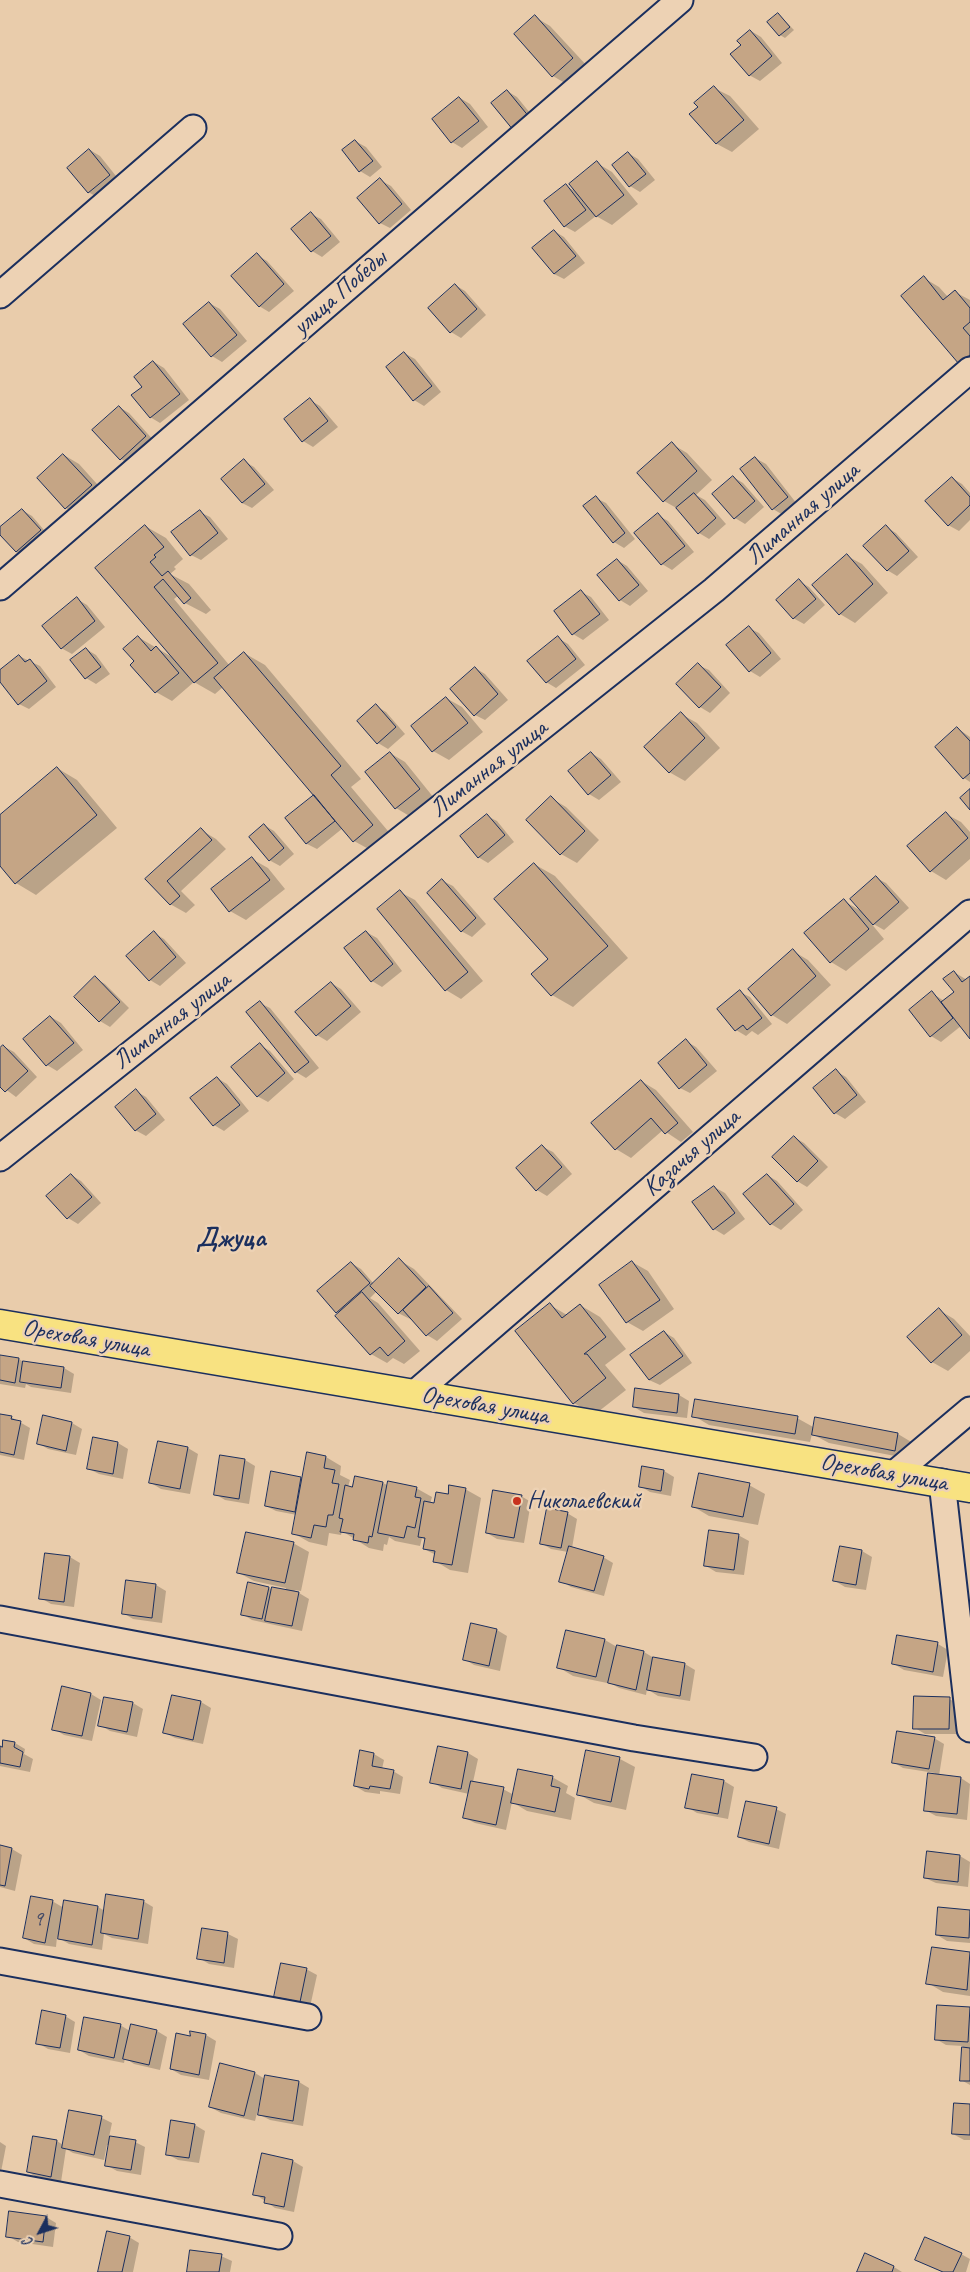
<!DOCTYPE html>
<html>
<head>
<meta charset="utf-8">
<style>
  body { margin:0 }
  #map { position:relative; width:970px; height:2272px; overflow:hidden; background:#e9ccab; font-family:Caveat,sans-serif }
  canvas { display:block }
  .north { position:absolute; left:15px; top:2207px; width:50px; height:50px; -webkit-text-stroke:4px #edd2b4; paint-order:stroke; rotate:230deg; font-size:14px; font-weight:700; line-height:20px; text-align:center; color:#1b2f5e }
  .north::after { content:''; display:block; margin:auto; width:18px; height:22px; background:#1b2f5e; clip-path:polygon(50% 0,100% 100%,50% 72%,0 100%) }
</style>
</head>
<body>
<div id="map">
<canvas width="970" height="2272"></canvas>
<div class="north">С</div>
</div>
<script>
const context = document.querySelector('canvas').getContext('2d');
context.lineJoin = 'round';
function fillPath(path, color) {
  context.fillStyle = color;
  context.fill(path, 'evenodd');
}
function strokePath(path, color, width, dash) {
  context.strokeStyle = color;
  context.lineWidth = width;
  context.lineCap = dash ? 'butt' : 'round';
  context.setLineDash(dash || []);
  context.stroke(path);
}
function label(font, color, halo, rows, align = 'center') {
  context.font = font + ' Caveat,sans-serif';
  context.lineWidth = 5;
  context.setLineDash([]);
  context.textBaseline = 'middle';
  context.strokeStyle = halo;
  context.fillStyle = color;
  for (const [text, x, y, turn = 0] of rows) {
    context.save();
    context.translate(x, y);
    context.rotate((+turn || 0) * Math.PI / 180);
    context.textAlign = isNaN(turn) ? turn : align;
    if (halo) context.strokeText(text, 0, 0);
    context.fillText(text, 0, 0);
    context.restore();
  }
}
const shadow = new Path2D(`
  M778 14 794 30 785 38 780 35Z
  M535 17 550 26 588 67 568 85 553 76Z
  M751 31 761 37 782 63 760 81 749 75 742 46Z
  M714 88 730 96 759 129 732 152 717 144 691 114Z
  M507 91 517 97 539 124 524 136Z
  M460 98 470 104 488 127 462 148 452 142Z
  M355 141 366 147 382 167 370 177 360 171Z
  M90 150 100 156 120 181 99 198 88 192Z
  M628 153 638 159 655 180 640 192 630 186 613 165Z
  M597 163 612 172 638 204 612 225 596 216 575 232 564 226 566 186 577 192Z
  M380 180 391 186 411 210 390 228 380 223Z
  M311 214 321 219 340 242 322 257 312 251 293 229Z
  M554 231 564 237 585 263 564 279 554 274Z
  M257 255 267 261 294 291 269 312 259 306Z
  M924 278 939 287 948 297 955 292 970 300V369Z
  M455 285 465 291 486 315 461 338 451 332Z
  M209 303 220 309 247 341 222 362 212 356Z
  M404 353 415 359 441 392 424 406 414 400Z
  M154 362 164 368 189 400 160 423 150 417 143 387Z
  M310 400 320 406 338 427 313 447 303 441Z
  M119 407 129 413 156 443 131 465 121 459 94 430Z
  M672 444 687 453 712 480 696 495 705 500 726 524 709 539 699 533 680 510 664 501 639 473Z
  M64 455 79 464 106 494 81 517 66 508Z
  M755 458 766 464 797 504 783 515 773 509Z
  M244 461 254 467 274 490 252 508 242 503Z
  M733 477 743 483 764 507 745 524 735 518Z
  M952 478 962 484 970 493V520L959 531 948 525Z
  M596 498 606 503 635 539 624 548 614 542Z
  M22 510 32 516 50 537 26 557 16 552 0 533V529Z
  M200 512 210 517 228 539 201 560 191 555Z
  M658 515 668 521 694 552 672 570 662 564Z
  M145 526 166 538 183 559 174 567 176 569 170 574 189 584 211 610 206 614 185 603 179 595 174 599 230 666 244 653 265 665 361 779 351 787 393 837 374 852 354 841 343 828 317 849 307 844 287 818 318 800 223 687 215 694 194 682 172 701 156 692 132 665 136 661 138 637 172 657 97 568Z
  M886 527 896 533 918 557 897 576 887 570Z
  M847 556 862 564 888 593 855 623 840 614Z
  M617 560 627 566 648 591 630 606 620 600Z
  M799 581 809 587 825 605 804 624 793 618Z
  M581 592 591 597 609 620 583 640 573 634 555 612Z
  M77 599 87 605 105 627 72 654 61 648Z
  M749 628 759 633 781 659 760 677 750 671Z
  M558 638 568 644 585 665 556 688 546 682Z
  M86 649 96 655 110 674 96 684 86 678 72 660Z
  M19 656 40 666 56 687 29 709 19 704 0 680V672Z
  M698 665 709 670 730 693 710 713 700 707Z
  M475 668 485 674 508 700 485 720 475 715Z
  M446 698 462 707 483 732 449 760 433 751 413 726Z
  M376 706 386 712 405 734 388 749 378 743Z
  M681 714 697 723 720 748 685 781 669 772Z
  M957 728 970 737V782L964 778Z
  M390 753 405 762 434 798 411 817 396 808Z
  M591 753 601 759 621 782 599 800 589 794 570 772Z
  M57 768 77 780 117 828 36 895 16 883 0 865V816Z
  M551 798 566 807 599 840 577 863 561 854 528 820Z
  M946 814 961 822 970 832V859L946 880 931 871Z
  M487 816 497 821 514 842 488 863 478 857Z
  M264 825 274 831 294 854 280 866 269 860Z
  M201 830 216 839 226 849 181 891 195 905 186 913 170 904 147 879Z
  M252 859 268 868 285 889 246 920 230 911 213 890Z
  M534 864 555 876 628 958 573 1007 552 995 533 974 550 959Z
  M876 878 886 883 909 908 884 930 870 922 884 939 846 971 831 962 844 901 861 911Z
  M443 881 453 886 486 924 472 937 461 931Z
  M400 892 415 900 483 981 461 999 446 990Z
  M366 932 377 938 402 971 382 987 372 981Z
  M154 933 164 939 186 963 160 986 150 980 128 956Z
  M793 951 808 960 831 985 787 1024 772 1015Z
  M954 972 967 980 970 978V1037L961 1026 941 1042 931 1036 932 993 944 1001 955 992Z
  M95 978 105 984 129 1008 110 1027 100 1021 76 997Z
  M331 983 341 989 361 1012 327 1041 317 1035 297 1012Z
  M740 992 750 997 772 1024 758 1035 752 1031 746 1036 736 1030Z
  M260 1003 270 1008 319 1068 306 1078 296 1072 248 1013Z
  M51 1017 61 1023 83 1050 57 1071 47 1065 25 1039Z
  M686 1041 696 1047 717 1071 690 1093 680 1088Z
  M260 1045 270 1051 294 1079 268 1102 257 1096Z
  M3 1046 14 1052 37 1077 16 1097 0 1085V1049Z
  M836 1071 846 1077 866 1102 845 1119 835 1113Z
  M217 1078 227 1084 249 1111 224 1131 214 1125 192 1099Z
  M641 1081 656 1090 693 1132 681 1142 663 1130 631 1158 616 1149Z
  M136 1091 146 1097 165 1120 146 1136 135 1130Z
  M794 1137 804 1143 828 1167 807 1187 797 1181Z
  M543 1147 553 1152 572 1174 547 1196 537 1190Z
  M71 1175 81 1181 101 1203 78 1224 68 1218 48 1196Z
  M767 1175 777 1181 803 1210 781 1230 771 1224 745 1195Z
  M714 1187 725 1193 745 1219 724 1235 714 1229Z
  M399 1260 414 1269 462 1319 437 1341 427 1335 414 1321 398 1313 377 1291 370 1298 378 1303 420 1351 404 1364 393 1358 387 1363 371 1354 337 1316 339 1314 319 1291 351 1263 361 1269 374 1284Z
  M632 1262 648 1271 674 1309 643 1331 627 1322 600 1285Z
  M550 1305 567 1315 580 1305 600 1317 626 1349 605 1365 626 1390 594 1415 574 1403Z
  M939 1310 954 1319 970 1336V1351L948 1371 932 1362 909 1337Z
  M664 1332 674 1338 692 1363 660 1385 649 1380Z
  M0 1356 19 1359 25 1363 64 1368 74 1374 71 1393 31 1387 26 1384 25 1388 0 1384Z
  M636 1390 679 1395 689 1401 687 1418 644 1413 634 1407Z
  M0 1415 11 1417 30 1428 24 1460 0 1455Z
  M694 1416 797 1418 815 1428 816 1419 898 1434 913 1443 910 1459 829 1443 812 1434 810 1442 709 1425Z
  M44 1417 72 1423 82 1429 76 1455 48 1449 38 1443Z
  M94 1439 118 1443 128 1449 123 1479 99 1474 89 1469Z
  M188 1448 198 1454 190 1494 161 1489 151 1483Z
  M308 1454 326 1457 341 1466 340 1475 350 1480 348 1487 353 1488 383 1483 389 1486 416 1488 432 1497 430 1504H435L465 1489 481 1498 468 1573 450 1570 435 1561 436 1555 424 1549 426 1540 422 1538 420 1546 395 1541 389 1537 387 1545 384 1544 383 1551 369 1548 342 1531 341 1535 329 1533 327 1546 309 1542 293 1533 297 1515 276 1511 266 1506 301 1478 304 1479Z
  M245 1460 255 1466 249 1504 225 1500 215 1494Z
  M643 1468 664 1471 674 1477 671 1496 650 1492 640 1486Z
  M749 1485 765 1494 758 1525 709 1516 694 1507Z
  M521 1496 531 1502 524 1543 497 1539 487 1533Z
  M567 1513 577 1519 572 1548 603 1557 613 1563 604 1596 571 1587 561 1581 568 1552 551 1549 541 1543Z
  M738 1535 749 1541 744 1575 716 1572 706 1566Z
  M293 1543 309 1552 301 1591 294 1590 309 1599 302 1631 252 1620 242 1614 269 1588 273 1590 285 1591 286 1588 254 1581 239 1573Z
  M862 1551 872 1557 866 1590 845 1587 835 1581Z
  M70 1557 80 1563 74 1607 51 1604 41 1598Z
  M156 1585 166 1591 162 1623 133 1619 123 1613Z
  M472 1625 497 1630 507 1636 500 1671 474 1665 464 1659Z
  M567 1631 605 1640 617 1647 644 1652 654 1658 685 1664 695 1670 690 1701 658 1696 647 1689 646 1695 619 1688 612 1684 573 1676 558 1667Z
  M898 1636 938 1644 948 1650 943 1677 904 1670 894 1664Z
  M63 1688 91 1694 101 1700 92 1741 64 1735 54 1729Z
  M173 1696 201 1702 211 1708 203 1744 175 1738 165 1733Z
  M949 1699 959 1704V1734H925L915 1728Z
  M133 1703 143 1709 137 1737 110 1731 100 1725Z
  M934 1738 944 1744 939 1776 961 1778 970 1784 967 1820 936 1816 925 1810 935 1773 903 1768 893 1762Z
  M15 1743 25 1749 24 1754 33 1759 30 1772 0 1766V1748Z
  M468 1753 478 1759 473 1782 503 1789 514 1795 552 1777 568 1786 566 1793 575 1798 571 1820 527 1811 512 1802 506 1830 475 1823 465 1818 469 1794 442 1788 432 1782Z
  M374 1754 384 1760 382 1769 393 1771 403 1777 400 1794 380 1791V1794L365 1792 355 1786Z
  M620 1759 635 1767 626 1810 594 1803 578 1794Z
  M693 1775 724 1781 734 1787 728 1819 697 1813 687 1807Z
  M776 1809 786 1814 779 1849 749 1842 739 1837Z
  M0 1847 12 1849 22 1855 15 1891 0 1887Z
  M928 1853 960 1856 970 1862 968 1887 936 1883 925 1878Z
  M52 1901 64 1908 98 1907 105 1911 143 1901 153 1907 148 1944 112 1938 104 1934 102 1950 69 1944 57 1937 56 1947 34 1944 24 1938Z
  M939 1908 970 1911V1943L947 1941 937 1935Z
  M228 1934 238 1939 234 1968 209 1964 199 1958Z
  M933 1948 970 1954V1996L943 1992 928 1983Z
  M306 1969 317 1975 310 2007 285 2002 275 1996Z
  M938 2006 970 2008V2085L961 2080 963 2046 946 2045 936 2039Z
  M65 2016 75 2022 70 2053 48 2049 38 2043Z
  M120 2025 130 2031H157L167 2037 160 2070 134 2064 125 2058 124 2063 89 2056 79 2050Z
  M191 2033 206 2035 216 2041 209 2080 181 2075 171 2069Z
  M221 2065 255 2073 265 2079 299 2082 309 2088 303 2126 270 2120 260 2115 263 2097H261L255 2121 221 2113 210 2107Z
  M970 2105V2140H964L953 2134Z
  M102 2118 112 2123 109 2137 135 2142 145 2147 141 2175 117 2171 106 2165 110 2145H107L104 2160 73 2153 66 2149 61 2182 38 2178 28 2172 57 2141 63 2145Z
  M195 2125 205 2131 199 2163 178 2160 167 2154Z
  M0 2142 6 2146 0 2177Z
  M293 2161 303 2167 294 2212 275 2208 255 2194Z
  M11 2212 46 2217 56 2223 53 2247 18 2242 8 2236Z
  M129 2237 139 2243 133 2272H100Z
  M961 2254 970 2259 966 2272H942L917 2259Z
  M221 2256 232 2261 230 2272H188Z
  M894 2267 902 2272H858Z`);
const building = new Path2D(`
  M778 13 790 27 779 36 767 22Z
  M535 15 573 58 552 77 514 34Z
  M750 30 772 56 749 76 730 54 741 45 737 41Z
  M714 86 744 120 716 144 689 114 698 107 694 103Z
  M507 90 530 118 514 131 491 103Z
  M459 97 479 121 451 143 432 119Z
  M355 140 373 161 359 172 342 150Z
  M89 149 110 175 88 193 67 168Z
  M628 152 646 174 629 187 612 165Z
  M597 161 624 195 596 217 569 184Z
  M380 178 402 204 379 224 357 198Z
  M566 184 586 210 564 227 544 201Z
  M311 212 331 236 311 252 291 229Z
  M554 230 576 256 554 274 532 248Z
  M257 253 284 284 259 307 231 276Z
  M924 276 943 300 955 290 970 308V322L963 328 970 336V355L959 364 901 296Z
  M455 284 477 309 450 333 428 308Z
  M209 302 237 335 211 357 183 324Z
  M404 352 432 386 413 401 386 367Z
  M153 361 180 394 150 418 131 395 142 387 134 377Z
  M310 398 328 421 302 442 284 419Z
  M119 406 146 436 120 460 92 430Z
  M672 442 697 471 663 502 637 473Z
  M63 454 92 485 65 509 37 478Z
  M755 457 788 497 772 510 740 469Z
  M244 459 265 484 242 503 221 479Z
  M733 476 755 501 734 519 712 494Z
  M952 477 970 497V505L948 526 925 501Z
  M694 493 716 518 698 534 676 508Z
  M596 496 625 533 613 543 583 506Z
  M22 509 41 530 16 552 0 535V527Z
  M200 510 218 533 190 556 171 532Z
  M658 513 685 546 661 565 634 533Z
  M145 525 164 547 154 555 156 557 150 562 162 576 168 571 191 598 184 604 163 579 154 587 218 663 194 683 95 568Z
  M886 525 909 551 887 571 863 546Z
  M847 554 873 584 839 615 812 585Z
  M617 559 639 585 619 601 597 575Z
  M799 579 816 599 793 619 776 600Z
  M581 590 600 614 572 635 554 611Z
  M77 597 95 621 61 649 42 626Z
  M749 626 771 653 749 672 726 645Z
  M138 636 151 651 156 646 179 673 155 693 130 665 134 661 123 649Z
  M558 636 576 659 546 683 527 661Z
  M86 648 101 667 85 679 70 660Z
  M244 652 341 766 331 775 373 825 353 842 214 678Z
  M19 655 25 662 30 659 47 681 18 705 0 682V670Z
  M698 663 721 687 699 708 676 684Z
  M475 667 498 694 474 716 450 689Z
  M446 697 468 723 432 752 411 726Z
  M376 704 396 727 377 744 357 721Z
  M681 712 705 738 669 773 644 747Z
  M957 727 970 741V773L963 779 935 747Z
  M390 752 420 789 395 809 365 772Z
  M591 752 611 775 588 795 568 771Z
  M57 767 97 815 15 884 0 866V815Z
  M970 789V810L960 798Z
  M314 795 335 821 306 844 285 818Z
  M551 796 585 831 560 855 526 820Z
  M946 812 968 838 930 872 907 846Z
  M487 814 505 835 478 858 460 836Z
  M264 824 284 848 269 861 249 837Z
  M201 828 212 840 167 881 180 896 170 905 145 879Z
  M252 857 270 880 229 912 211 889Z
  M534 863 608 946 551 996 531 974 548 959 494 899Z
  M876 876 899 902 873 925 850 899Z
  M442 879 476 918 461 932 427 893Z
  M400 890 468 972 445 991 377 909Z
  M844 899 869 929 830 963 804 933Z
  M154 931 176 957 149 981 126 956Z
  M366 931 393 964 371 982 344 948Z
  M793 949 816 976 771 1016 748 989Z
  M954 971 962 982 970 976V1039L941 1002 954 992 943 979Z
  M95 976 120 1002 99 1022 74 997Z
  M331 982 351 1006 316 1036 295 1012Z
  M740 990 762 1018 747 1030 743 1025 735 1031 717 1009Z
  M932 991 953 1018 930 1037 909 1010Z
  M260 1001 309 1062 295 1073 246 1012Z
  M50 1016 74 1043 46 1066 23 1039Z
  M686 1039 707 1065 679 1089 658 1063Z
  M260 1043 285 1073 257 1097 231 1067Z
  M3 1045 28 1071 5 1092 0 1087V1048Z
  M836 1069 857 1095 834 1114 813 1088Z
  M217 1077 240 1105 213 1126 190 1098Z
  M641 1080 678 1123 665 1134 651 1118 615 1150 591 1123Z
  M136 1089 156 1114 135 1131 115 1107Z
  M794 1136 818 1161 797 1182 772 1157Z
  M542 1145 562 1167 536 1191 516 1168Z
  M71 1174 92 1197 67 1219 46 1196Z
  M767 1174 794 1204 770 1225 743 1194Z
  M714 1186 735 1213 713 1230 692 1202Z
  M399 1258 426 1287 398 1314 370 1286Z
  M632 1261 660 1300 626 1323 599 1285Z
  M351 1262 370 1283 336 1313 317 1291Z
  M429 1286 453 1313 426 1336 403 1310Z
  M362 1292 405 1341 388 1356 380 1347 370 1355 335 1316Z
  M550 1303 562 1318 580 1304 606 1337 584 1354H587L606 1378 573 1404 515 1331Z
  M939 1308 962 1335 931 1363 907 1337Z
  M664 1331 683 1356 649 1380 630 1355Z
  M0 1355 19 1358 15 1383 0 1380Z
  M23 1361 64 1367 61 1388 20 1382Z
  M635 1388 679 1394 677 1413 633 1407Z
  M695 1399 798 1416 795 1434 692 1417Z
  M0 1414 12 1416 11 1419 21 1421 14 1455 0 1452Z
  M43 1415 72 1422 66 1451 37 1444Z
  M815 1417 898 1433 895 1451 812 1435Z
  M93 1437 118 1442 113 1474 87 1469Z
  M158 1441 188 1447 180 1489 149 1483Z
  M307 1452 326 1456 324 1468 335 1470 332 1483 339 1484 333 1515H328L326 1527 314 1525 311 1538 292 1534Z
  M220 1455 245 1459 239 1499 214 1495Z
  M642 1466 664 1470 661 1491 639 1487Z
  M271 1471 301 1477 295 1512 265 1506Z
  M699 1473 750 1483 743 1517 692 1507Z
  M355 1476 383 1482 372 1537 369 1536 368 1543 353 1540 354 1534 340 1532 343 1519 339 1518 345 1485 352 1487Z
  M388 1481 417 1487 415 1497 421 1498 415 1528 407 1526 404 1538 378 1533Z
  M449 1485 466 1488 452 1565 433 1562 435 1551 423 1549 425 1538 418 1537 424 1501 434 1503 436 1492 448 1494Z
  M493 1490 522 1495 514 1538 486 1533Z
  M547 1508 568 1512 561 1548 540 1544Z
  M709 1530 739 1534 734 1570 704 1566Z
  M246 1532 294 1542 285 1583 237 1573Z
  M569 1546 604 1556 594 1591 559 1582Z
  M840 1546 862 1550 856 1585 833 1581Z
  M45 1553 70 1556 64 1602 39 1599Z
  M126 1580 156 1584 152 1618 122 1614Z
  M248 1582 269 1587 262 1619 241 1615Z
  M272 1587 299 1592 292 1626 265 1621Z
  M471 1623 497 1629 489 1666 463 1660Z
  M566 1630 605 1639 596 1677 557 1668Z
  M897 1635 938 1642 933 1672 892 1664Z
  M617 1645 644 1651 636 1690 608 1683Z
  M653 1657 685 1663 680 1696 647 1690Z
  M62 1686 91 1693 82 1736 52 1730Z
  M172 1695 201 1701 193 1740 163 1733Z
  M914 1696 950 1697 949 1729H913Z
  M104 1697 133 1702 127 1732 98 1726Z
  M897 1731 935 1737 929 1769 892 1763Z
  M3 1740 15 1742 14 1747 23 1752 20 1767 0 1763V1746L2 1747Z
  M438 1746 468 1752 461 1789 430 1783Z
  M360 1750 374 1753 372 1766 394 1770 390 1789 370 1786 369 1789 354 1786Z
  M586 1750 620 1757 611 1802 577 1795Z
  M518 1769 553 1776 551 1786 560 1788 555 1812 511 1803Z
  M928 1773 961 1777 957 1814 924 1811Z
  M692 1774 724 1780 718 1814 685 1808Z
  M471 1781 504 1787 496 1825 463 1818Z
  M746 1801 777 1807 769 1844 738 1837Z
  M0 1845 12 1848 5 1886 0 1885Z
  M927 1851 960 1855 958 1882 924 1878Z
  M106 1894 144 1900 138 1939 101 1933Z
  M31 1896 53 1900 45 1943 23 1938Z
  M64 1900 98 1906 92 1945 58 1939Z
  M938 1907 970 1910 969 1938 936 1935Z
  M202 1928 228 1932 224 1963 197 1959Z
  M932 1947 970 1952 967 1990 926 1984Z
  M281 1963 307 1968 300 2002 274 1997Z
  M937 2005 970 2007 968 2042 935 2040Z
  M42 2010 66 2015 60 2048 36 2044Z
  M84 2017 121 2024 114 2058 78 2050Z
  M131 2024 157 2030 149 2065 123 2059Z
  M190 2031 206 2034 199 2075 170 2069 176 2033 190 2036Z
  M962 2047 970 2048V2081H960Z
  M220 2063 255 2072 244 2116 209 2107Z
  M265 2075 299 2081 293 2121 258 2115Z
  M954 2103 970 2104V2135L952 2134Z
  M69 2110 102 2116 94 2155 62 2148Z
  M171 2120 195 2124 189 2158 166 2155Z
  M33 2136 57 2140 51 2177 27 2172Z
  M110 2136 136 2140 131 2170 105 2166Z
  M262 2153 293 2160 284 2207 264 2203 265 2197 253 2195Z
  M9 2211 46 2216 43 2242 6 2237Z
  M107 2231 130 2236 122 2272H98Z
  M925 2237 962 2253 953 2272H943L915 2260Z
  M190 2250 222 2254 219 2272H187Z
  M865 2253 894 2266 892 2272H857Z`);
const minor = new Path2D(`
  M0 295 193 128
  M0 587 680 0
  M0 1158 714 590 970 370
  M414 1394 970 913
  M894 1474 970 1410
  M942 1482 970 1729
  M0 1619 634 1738 754 1757
  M0 1961 308 2017
  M0 2184 279 2236`);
const major = new Path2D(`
  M0 1324 970 1488`);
const markers = [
  [517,1501,5,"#c8321e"]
];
const numberNames = [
  ["9",38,1919]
];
const streetNames = [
  ["улица Победы",340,293,-41],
  ["Лиманная улица",803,514,-41],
  ["Лиманная улица",489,769,-38],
  ["Лиманная улица",172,1021,-38],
  ["Казачья улица",692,1153,-41],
  ["Ореховая улица",86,1339,10],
  ["Ореховая улица",485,1406,10],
  ["Ореховая улица",884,1473,10]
];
const poiNames = [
  ["Николаевский",527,1501]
];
const quarterNames = [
  ["Джуца",231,1239]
];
fillPath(shadow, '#0003');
fillPath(building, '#c5a585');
strokePath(building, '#1b2f5e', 1);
strokePath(minor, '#1b2f5e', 29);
strokePath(major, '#1b2f5e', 31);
strokePath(minor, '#edd2b4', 25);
strokePath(major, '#f8e281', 28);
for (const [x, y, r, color] of markers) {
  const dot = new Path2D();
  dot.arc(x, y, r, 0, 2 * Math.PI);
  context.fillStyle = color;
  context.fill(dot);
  strokePath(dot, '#edd2b4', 2);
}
label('22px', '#464c68', null, numberNames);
label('25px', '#1b2f5e', '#edd2b4', streetNames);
label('25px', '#1b2f5e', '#edd2b4', poiNames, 'left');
label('bold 28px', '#1b2f5e', '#edd2b4', quarterNames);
</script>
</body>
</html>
